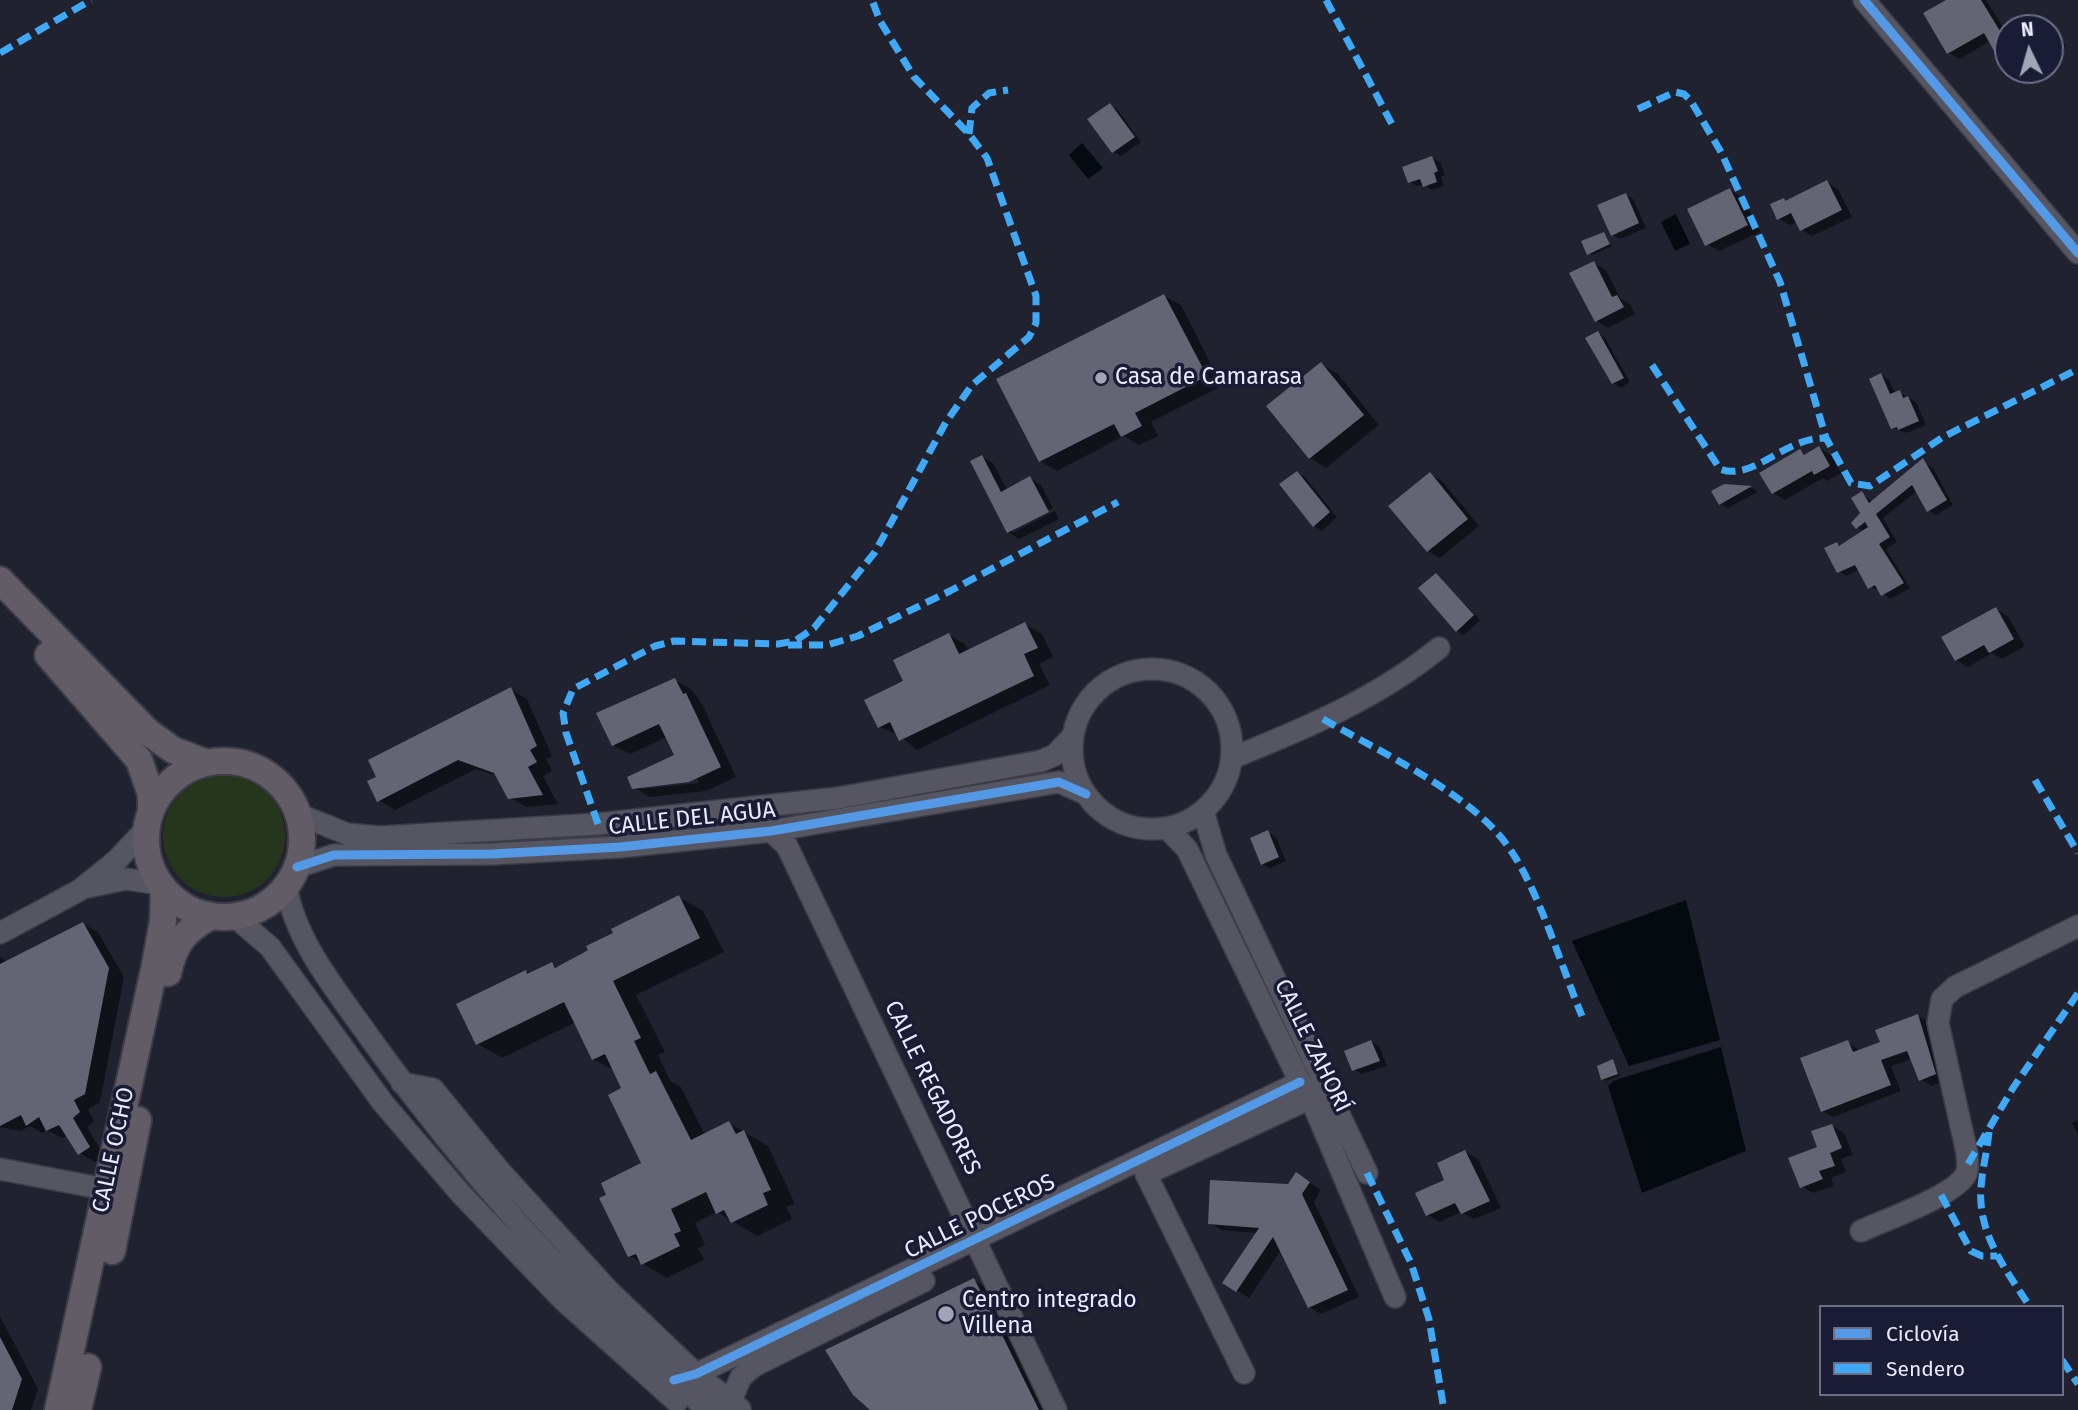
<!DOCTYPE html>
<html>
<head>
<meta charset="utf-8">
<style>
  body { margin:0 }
  #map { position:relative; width:2078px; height:1410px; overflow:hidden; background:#202230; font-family:"Fira Sans",sans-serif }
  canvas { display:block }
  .legend { position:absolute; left:1819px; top:1305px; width:245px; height:91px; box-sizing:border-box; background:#1a1c36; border:2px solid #6c6f86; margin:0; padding:9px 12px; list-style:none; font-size:21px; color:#e8ebfd }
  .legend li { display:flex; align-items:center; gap:14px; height:35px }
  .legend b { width:35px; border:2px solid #6c6f86 }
  .north { position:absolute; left:1994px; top:14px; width:70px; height:70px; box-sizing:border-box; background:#1a1c36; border:2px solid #6c6f86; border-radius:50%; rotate:355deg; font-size:19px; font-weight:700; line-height:28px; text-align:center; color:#e8ebfd }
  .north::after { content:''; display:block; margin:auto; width:24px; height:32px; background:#a2a5b5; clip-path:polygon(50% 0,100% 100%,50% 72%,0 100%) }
</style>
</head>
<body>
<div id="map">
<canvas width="2078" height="1410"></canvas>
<ul class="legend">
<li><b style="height:9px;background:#5399e6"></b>Ciclovía</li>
<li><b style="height:9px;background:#3fa9f5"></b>Sendero</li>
</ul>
<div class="north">N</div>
</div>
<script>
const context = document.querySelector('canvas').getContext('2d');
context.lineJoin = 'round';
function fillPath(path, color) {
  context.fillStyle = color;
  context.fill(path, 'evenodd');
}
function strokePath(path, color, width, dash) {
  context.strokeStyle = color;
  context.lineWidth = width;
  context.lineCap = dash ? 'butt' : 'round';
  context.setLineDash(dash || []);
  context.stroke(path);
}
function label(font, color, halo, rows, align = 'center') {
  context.font = font + ' "Fira Sans",sans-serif';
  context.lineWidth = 7;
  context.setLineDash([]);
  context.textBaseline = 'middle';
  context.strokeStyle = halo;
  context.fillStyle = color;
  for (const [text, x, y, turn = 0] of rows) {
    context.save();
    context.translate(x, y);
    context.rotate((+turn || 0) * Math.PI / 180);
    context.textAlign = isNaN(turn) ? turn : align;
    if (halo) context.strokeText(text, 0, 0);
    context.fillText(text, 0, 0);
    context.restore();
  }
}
const green = new Path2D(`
  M163 836a61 61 0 1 1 122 0a61 61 0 1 1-122 0Z`);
const water = new Path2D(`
  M1082 143 1103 168 1088 179 1069 155Z
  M1676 214 1690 244 1675 251 1661 222Z
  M1686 900 1720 1040 1629 1066 1572 941Z
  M1721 1047 1746 1151 1642 1193 1608 1086 1613 1081Z`);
const shadow = new Path2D(`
  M1949 0H1986L2008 35V70H2026L2017 75 2006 69 1990 41 1960 59 1949 53Z
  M2046 25 2057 32 2066 46 2050 55V28H2042Z
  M1110 105 1117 109 1141 142 1121 156 1114 152 1090 119Z
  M1432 158 1440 162 1445 175 1441 177 1444 186 1432 190 1424 184 1417 186 1409 182Z
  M1827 182 1838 189 1852 217 1812 236 1801 229 1798 222 1790 225 1779 219 1784 200 1787 202Z
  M1730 190 1742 197 1760 232 1719 251 1707 244Z
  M1626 195 1633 199 1646 228 1620 239 1613 235Z
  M1604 234 1612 246 1592 255 1589 253Z
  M1594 263 1606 270 1620 298 1630 304 1635 314 1608 328 1596 321Z
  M1164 296 1181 305 1222 386 1151 422 1158 436 1139 445 1124 436 1057 471 1040 461Z
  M1598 333 1605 338 1630 382 1621 388 1613 383Z
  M1321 364 1338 374 1379 425 1326 468 1310 458Z
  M1881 375 1889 380 1895 393 1899 392 1916 402 1926 425 1907 433 1892 428Z
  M1819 448 1831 455 1841 473 1827 481 1823 478 1785 500 1773 493 1800 451 1807 455Z
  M982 457 993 463 1007 490 1030 478 1041 485 1053 508 1012 529V533L1055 511 1059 519 1019 539 1008 532Z
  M1925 463 1933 468 1953 505 1936 515 1928 510 1917 491 1883 518 1897 542 1886 549 1910 588 1890 599 1880 590 1869 587 1859 570 1846 576 1838 571 1837 544 1842 546 1864 531 1857 527 1862 493 1873 502Z
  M1297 473 1305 477 1337 517 1322 531 1314 526Z
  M1430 474 1442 481 1479 526 1440 558 1428 551Z
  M1724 485 1752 488 1758 492 1728 508 1720 504Z
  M1436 575 1480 620 1464 635 1457 631Z
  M1996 609 2008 616 2025 646 2002 659 1992 653 1968 667 1956 660Z
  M1025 624 1042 634 1053 657 1039 664 1050 685 917 750 898 735 879 727 905 682 949 635 965 644 969 652Z
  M675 680 692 690 702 704 736 777 706 791 650 797 633 787 676 756 667 737 630 754 613 745ZM698 779V783L641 789 645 785Z
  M510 689 527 699 552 756 546 759 552 771 543 776 558 804 526 807 509 797 498 776 476 769 395 810 378 800Z
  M1268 832 1276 837 1286 861 1270 868 1262 864Z
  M679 897 703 911 724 952 636 995 665 1052 658 1055 671 1082 681 1087 705 1135 729 1123 768 1146 795 1204 786 1207 792 1219 757 1236 717 1212 695 1223 705 1245 698 1248 704 1260 667 1278 630 1256 643 1164 624 1089 615 1071 593 1059 576 1022 502 1058 478 1044 526 972 529 974 552 964 559 968Z
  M83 924 98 932 124 977 100 1102 88 1109 94 1121 87 1127 104 1156 95 1162 79 1153 68 1136 62 1138 47 1130 42 1133 30 1126 21 1131 0 1127V957L8 962Z
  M1918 1016 1929 1022 1946 1080 1932 1086 1921 1080 1912 1059 1891 1066 1901 1091 1833 1117 1822 1111 1848 1042 1860 1051 1882 1043Z
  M1371 1042 1379 1046 1387 1066 1362 1074 1354 1070Z
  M1613 1061 1620 1076 1606 1081 1603 1079Z
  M2078 1120V1135L2072 1123Z
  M1832 1126 1844 1133 1853 1155 1841 1159 1846 1172 1831 1178 1834 1186 1813 1193 1801 1186Z
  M1465 1152 1478 1159 1501 1208 1474 1219 1461 1212 1440 1222 1428 1215Z
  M1309 1182 1321 1190 1314 1202 1359 1297 1321 1314 1309 1307 1281 1250 1249 1298 1224 1282 1257 1233 1222 1230 1210 1223 1289 1186Z
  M974 1280 990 1290 1050 1410H874Z
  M0 1316 38 1389 31 1410H0Z`);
const building = new Path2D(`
  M1946 0H1981L2008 44V76L1984 33 1947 54 1923 13Z
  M1110 103 1135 137 1112 153 1087 119Z
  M1432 156 1438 171 1434 173 1437 182 1423 187 1420 179 1408 183 1402 167Z
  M1827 180 1842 210 1800 231 1791 213 1777 220 1770 204 1784 198 1785 201Z
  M1730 188 1748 225 1705 246 1687 209Z
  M1626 193 1639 223 1611 236 1597 205Z
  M1604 232 1610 244 1587 255 1581 241Z
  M1594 261 1612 297 1617 295 1624 307 1595 322 1569 273Z
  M1164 294 1207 376 1135 413 1142 426 1121 437 1114 424 1039 462 996 379Z
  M1598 331 1624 378 1612 384 1585 338Z
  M1321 362 1364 415 1309 459 1266 406Z
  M1881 373 1890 394 1900 390 1903 398 1908 396 1919 421 1898 430 1897 427 1891 429 1869 379Z
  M1819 446 1830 466 1814 475 1812 471 1772 494 1759 473 1800 449 1804 455Z
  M982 455 1001 492 1030 476 1049 512 1007 533 970 461Z
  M1923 458 1947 500 1927 512 1912 485 1876 514 1890 537 1879 544 1904 583 1881 596 1875 585 1868 589 1855 565 1837 573 1824 548 1837 542 1839 546 1868 527 1865 522 1856 529 1851 523 1860 513 1851 498 1862 491 1869 503Z
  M1297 471 1330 512 1313 527 1279 484Z
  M1430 472 1468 519 1427 552 1388 506Z
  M1724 484 1752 486 1719 505 1711 491Z
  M1436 573 1474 615 1456 632 1418 588Z
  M1996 607 2014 639 1989 653 1984 645 1955 661 1941 637Z
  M1025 622 1038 648 1024 654 1034 676 899 741 890 722 878 728 864 700 903 681 893 660 949 633 959 654Z
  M675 678 683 694 686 693 721 767 689 782 632 789 627 777 674 755 659 724 612 746 596 713Z
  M511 687 537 746 530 750 537 762 528 767 543 795 508 799 494 773 458 760 377 802 367 781 376 777 368 760Z
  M1268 830 1279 857 1261 865 1250 838Z
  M679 895 700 938 613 981 641 1038 634 1041 650 1074 656 1071 691 1140 729 1121 736 1134 744 1130 771 1190 763 1193 768 1205 731 1223 724 1210 716 1214 706 1192 671 1209 681 1231 674 1234 680 1246 641 1265 636 1254 628 1257 599 1198 606 1195 601 1183 641 1163 608 1095 621 1088 605 1054 592 1060 564 1002 476 1045 456 1004 526 970 527 974 552 962 555 968 583 953 588 950 586 946 613 933 611 929Z
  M83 922 109 968 85 1094 74 1100 80 1112 73 1118 90 1147 78 1155 59 1125 46 1131 39 1117 26 1126 21 1115 0 1126V964Z
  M1918 1014 1936 1074 1919 1081 1907 1051 1881 1060 1891 1085 1821 1112 1800 1058 1848 1040 1853 1052 1880 1042 1875 1030Z
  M1371 1040 1380 1061 1352 1071 1344 1051Z
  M1613 1059 1618 1074 1601 1080 1597 1066Z
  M1832 1124 1842 1148 1830 1153 1835 1166 1819 1171 1823 1179 1800 1188 1788 1158 1817 1147 1811 1131Z
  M1465 1150 1490 1201 1461 1214 1455 1203 1426 1216 1415 1193 1444 1180 1437 1163Z
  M1296 1172 1310 1182 1302 1194 1348 1290 1308 1308 1273 1237 1236 1292 1222 1283 1259 1228 1208 1224 1210 1180 1288 1184Z
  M974 1278 1039 1410H870L853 1395 825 1350Z
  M0 1337 22 1379 12 1410H0Z`);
const minor = new Path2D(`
  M1864 0 2078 253
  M1072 749a80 80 0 1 1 160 0a80 80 0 1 1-160 0Z
  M1232 758C1304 729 1378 698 1439 648
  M1203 811 1216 855 1367 1173
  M298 814 347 834 380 837 598 824 838 798 1041 761 1055 755 1073 736
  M1167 828 1187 849 1300 1082 1310 1097 1395 1297
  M771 831 787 846 1056 1410
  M297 867 334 855 492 854 620 847 771 831 1059 782 1086 794
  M286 886C296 943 337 991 370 1038 469 1176 580 1299 708 1410
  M88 887 126 879 160 884
  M234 916 270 947 383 1103 461 1194 563 1300 677 1402
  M0 933 80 890 117 860 146 829
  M402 1083 433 1089 499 1170 609 1291 696 1374 740 1409
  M0 1169 105 1189
  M1155 1170 1328 1090
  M1146 1174 1244 1373
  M1861 1231C1884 1220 1955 1196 1966 1174 1969 1167 1967 1160 1967 1153L1938 1023 1942 999 1955 987 2078 926
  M674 1380 696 1374 1300 1082
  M727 1410 741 1377 754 1366 924 1281`);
const major = new Path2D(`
  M0 580 148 732 173 750 207 763
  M48 655 139 760 151 794V809
  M146 839a78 78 0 1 1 156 0a78 78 0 1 1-156 0Z
  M168 973C174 944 185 930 211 916
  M112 1251 138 1120
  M58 1410 155 965 163 921 164 890
  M78 1410 88 1367`);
const quiet = new Path2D(`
  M1326 0 1394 128
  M0 53 91 0
  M1638 109 1675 92 1684 94 1691 101 1721 152 1780 282 1826 438 1851 483 1870 486 1943 437 2078 369
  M969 134 972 108 989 93 1008 90
  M1652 365 1720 469C1753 482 1784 437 1826 438
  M788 645H827L858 636 950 591 1118 502
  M1323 719C1378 751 1470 793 1507 845 1538 887 1561 966 1582 1016
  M2035 780 2078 853
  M598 824 566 733 563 713 573 689 655 646 674 641 778 644 795 641 814 628 875 552 946 422 972 385 1029 337 1036 323V296L987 158 969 134 914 77 880 21 872 0
  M1989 1132C1987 1154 1979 1181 1981 1203 1984 1243 2009 1274 2030 1307
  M1968 1164 2013 1088 2078 993
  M1367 1173 1411 1263 1418 1285 1429 1319 1444 1410
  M1941 1195 1971 1251 1982 1256H1997
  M2062 1360 2078 1384`);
const cycleway = new Path2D(`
  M1864 0 2078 253
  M297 867 334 855 492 854 620 847 771 831 1059 782 1086 794
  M674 1380 696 1374 1300 1082`);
const markers = [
  [1101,378,7,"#a2a5b5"],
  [946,1314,9,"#a2a5b5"]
];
const poiNames = [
  ["Casa de Camarasa",1115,378],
  ["Centro integrado",962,1301],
  ["Villena",962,1327]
];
const streetNames = [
  ["CALLE DEL AGUA",692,819,-6],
  ["CALLE ZAHORÍ",1312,1046,64],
  ["CALLE REGADORES",932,1088,64],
  ["CALLE OCHO",114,1150,-78],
  ["CALLE POCEROS",980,1217,-26]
];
fillPath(green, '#26361d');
fillPath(water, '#030a10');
fillPath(shadow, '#0007');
fillPath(building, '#636575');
strokePath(minor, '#3c3c49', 24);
strokePath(major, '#3c3c49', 30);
strokePath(minor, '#555661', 21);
strokePath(major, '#615c66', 26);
strokePath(quiet, '#3fa9f5', 7, [14, 7]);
strokePath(cycleway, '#5399e6', 9);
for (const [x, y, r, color] of markers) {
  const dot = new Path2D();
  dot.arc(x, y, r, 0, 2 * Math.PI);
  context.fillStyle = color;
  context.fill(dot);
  strokePath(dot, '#1a1c36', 2.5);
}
label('23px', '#e8ebfd', '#1a1c36', poiNames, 'left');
label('23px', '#e8ebfd', '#1a1c36', streetNames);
</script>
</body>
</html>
